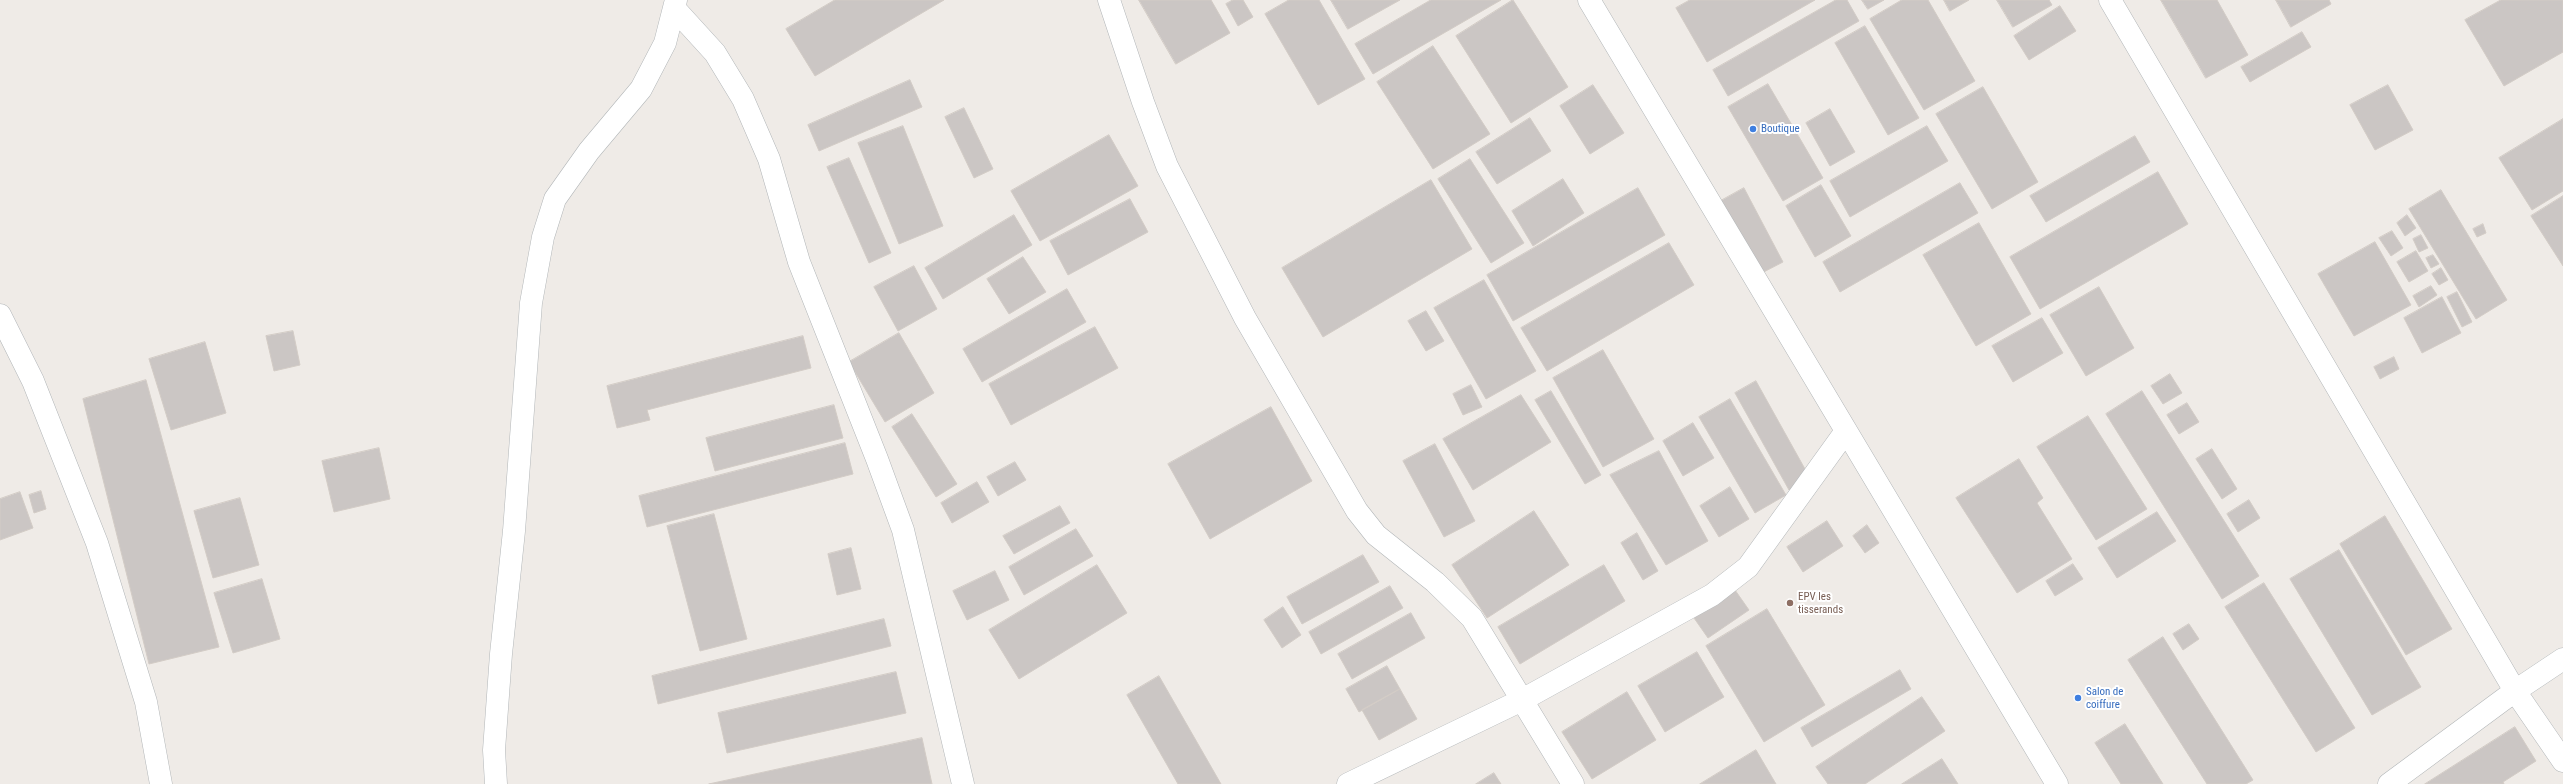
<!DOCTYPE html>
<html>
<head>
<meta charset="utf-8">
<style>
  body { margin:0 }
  canvas { display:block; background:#efebe7 }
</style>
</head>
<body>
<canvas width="2563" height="784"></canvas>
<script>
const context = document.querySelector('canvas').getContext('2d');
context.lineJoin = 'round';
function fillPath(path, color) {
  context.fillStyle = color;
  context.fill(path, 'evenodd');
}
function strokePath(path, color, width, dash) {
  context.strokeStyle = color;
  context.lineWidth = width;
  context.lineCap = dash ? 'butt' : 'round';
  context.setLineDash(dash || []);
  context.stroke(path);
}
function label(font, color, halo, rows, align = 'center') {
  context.font = font + ' "Roboto Condensed",sans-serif';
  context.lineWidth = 4;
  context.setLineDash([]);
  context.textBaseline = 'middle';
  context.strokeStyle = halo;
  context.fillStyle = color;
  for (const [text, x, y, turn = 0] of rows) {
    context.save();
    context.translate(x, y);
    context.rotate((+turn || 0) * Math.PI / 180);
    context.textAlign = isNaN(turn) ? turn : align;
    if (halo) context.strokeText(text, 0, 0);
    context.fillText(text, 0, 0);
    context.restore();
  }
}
const building = new Path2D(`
  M835 0H944L815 76 786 29Z
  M1139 0H1211L1230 33 1176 64Z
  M1233 0H1243L1253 17 1238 26 1226 4Z
  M1289 0H1319L1365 79 1318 105 1265 14Z
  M1331 0H1400L1348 29Z
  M1431 0H1501L1373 74 1355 44Z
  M1513 0 1568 87 1511 123 1456 36Z
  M1690 0H1815L1707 62 1676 8Z
  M1836 0H1847L1859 21 1728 96 1713 70Z
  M1862 0H1884L1868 9Z
  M1902 0H1928L1975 81 1924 110 1870 19Z
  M1944 0H1969L1950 11Z
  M1997 0H2049L2052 5 2013 27Z
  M2161 0H2217L2248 55 2206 78Z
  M2276 0H2329L2331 4 2291 27Z
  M2501 0H2563V52L2504 86 2465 20Z
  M2060 6 2076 31 2029 60 2014 36Z
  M1865 26 1919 118 1888 135 1835 43Z
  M2302 32 2311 47 2250 82 2241 67Z
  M1433 46 1490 134 1433 169 1377 82Z
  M910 80 922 107 819 151 808 125Z
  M1768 84 1823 178 1783 201 1728 107Z
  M1593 85 1624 133 1590 154 1560 106Z
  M2388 85 2413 130 2375 150 2350 105Z
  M1983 87 2038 182 1992 209 1936 114Z
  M964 108 993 169 974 178 945 117Z
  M1830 109 1855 152 1830 166 1806 123Z
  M1530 118 1551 151 1497 184 1476 152Z
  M2563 119V191L2532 210 2499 158Z
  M903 126 943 226 899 244 858 143Z
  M1927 126 1948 161 1850 217 1830 181Z
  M1109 135 1138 186 1040 241 1011 191Z
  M2135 136 2150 162 2046 222 2030 196Z
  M849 158 891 253 869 263 827 167Z
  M1470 159 1524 243 1491 263 1438 179Z
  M2158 172 2188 224 2040 309 2010 257Z
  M1563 179 1584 213 1533 246 1512 211Z
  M1431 180 1472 249 1323 337 1282 268Z
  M1960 183 1978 213 1840 292 1823 262Z
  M1821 185 1851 236 1815 257 1786 206Z
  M1638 188 1665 235 1513 321 1487 275Z
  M1744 188 1783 262 1756 276 1717 203Z
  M2441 190 2507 300 2476 319 2409 209Z
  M2563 196V266L2531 216Z
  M1130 199 1148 232 1068 275 1050 241Z
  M1014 215 1032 245 943 299 925 268Z
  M2407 215 2416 228 2405 236 2397 223Z
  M1979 223 2031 314 1976 346 1923 255Z
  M2483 224 2486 233 2477 237 2473 229Z
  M2392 231 2403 248 2391 256 2379 238Z
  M2421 235 2428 248 2419 252 2413 239Z
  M2375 242 2411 305 2354 336 2318 274Z
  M1669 243 1694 285 1547 371 1521 328Z
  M2416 251 2428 271 2409 282 2397 262Z
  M2433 255 2439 264 2431 268 2426 258Z
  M1023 257 1046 292 1009 314 987 279Z
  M914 266 937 309 898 331 874 287Z
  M2441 268 2448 280 2439 285 2432 274Z
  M1484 280 1536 371 1486 399 1434 308Z
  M2431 286 2437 295 2419 307 2413 296Z
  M2099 287 2134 348 2086 376 2050 315Z
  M1067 289 1086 322 982 382 963 349Z
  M2457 292 2472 322 2462 327 2447 297Z
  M2442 297 2461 333 2422 353 2404 318Z
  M1426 311 1444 341 1426 351 1408 321Z
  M2042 318 2063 353 2013 382 1992 346Z
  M1095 327 1118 368 1011 425 989 384Z
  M293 331 300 365 274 371 266 336Z
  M899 333 934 393 885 422 849 362Z
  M803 336 811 368 647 410 650 420 617 428 607 386Z
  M205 342 226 413 171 430 149 359Z
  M1603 350 1654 439 1603 467 1553 378Z
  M2394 357 2399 369 2380 379 2374 367Z
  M2170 374 2182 393 2163 404 2151 386Z
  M146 380 219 647 149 664 83 399Z
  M1756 381 1810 478 1789 490 1735 393Z
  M1471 385 1482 407 1463 415 1453 394Z
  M1551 391 1601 475 1585 484 1535 400Z
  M2142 391 2259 576 2222 599 2106 414Z
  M1521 395 1551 442 1473 490 1443 439Z
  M1730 399 1786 495 1755 513 1699 417Z
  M2187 403 2199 422 2179 434 2167 415Z
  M834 405 843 438 715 471 706 438Z
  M1271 407 1312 481 1210 539 1168 464Z
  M912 414 957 484 936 497 892 427Z
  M2088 416 2147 509 2096 540 2037 447Z
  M1693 423 1714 458 1683 476 1663 441Z
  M845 443 853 474 647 527 639 496Z
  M1435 444 1475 521 1444 537 1403 461Z
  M379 448 390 499 334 512 322 461Z
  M2212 449 2237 489 2222 499 2196 459Z
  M1659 451 1708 541 1666 565 1610 475Z
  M2019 459 2043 498 2037 503 2072 559 2017 593 1956 498Z
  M1015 462 1026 480 998 496 987 477Z
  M977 482 989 502 952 523 941 503Z
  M1730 487 1749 519 1719 537 1700 506Z
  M41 491 46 509 34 513 29 495Z
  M20 492 33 528 0 540V499Z
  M240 498 259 565 213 578 194 511Z
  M2249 500 2260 518 2238 532 2227 514Z
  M1060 506 1070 523 1014 554 1003 536Z
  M1534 511 1569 565 1487 618 1452 565Z
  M2157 512 2176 541 2117 578 2098 548Z
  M714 514 747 639 700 651 667 526Z
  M2385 516 2452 629 2406 655 2340 544Z
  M1827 521 1843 546 1803 572 1787 547Z
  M1867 525 1879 543 1865 553 1853 536Z
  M1076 529 1093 556 1024 595 1009 567Z
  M1637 533 1658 571 1643 580 1621 543Z
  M851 548 861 589 837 595 828 554Z
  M2339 550 2421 687 2372 715 2290 579Z
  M1363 555 1379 582 1302 624 1287 597Z
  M2073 564 2083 579 2055 596 2046 581Z
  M1097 565 1127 613 1019 679 989 630Z
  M1604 565 1625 601 1520 664 1498 627Z
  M995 571 1009 600 967 620 953 591Z
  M262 579 280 639 233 653 214 593Z
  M2264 583 2355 728 2316 752 2225 607Z
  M1390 586 1403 608 1321 654 1309 632Z
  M1735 590 1749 610 1708 638 1694 618Z
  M1283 607 1301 635 1282 648 1264 620Z
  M1767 609 1825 705 1764 742 1706 646Z
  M1411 613 1425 638 1352 679 1338 654Z
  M884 619 891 646 658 704 652 676Z
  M2189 624 2199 639 2183 650 2173 634Z
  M2163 637 2253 780 2246 784H2207L2128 660Z
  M1697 652 1724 697 1665 732 1638 686Z
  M1387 666 1400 689 1359 712 1346 689Z
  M1900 670 1911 689 1812 747 1801 728Z
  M896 672 906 713 727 753 718 713Z
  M1159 676 1221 784H1178L1127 695Z
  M1400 689 1417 719 1379 740 1362 710Z
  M1627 692 1656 740 1592 779 1562 732Z
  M1922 697 1945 731 1865 784H1828L1816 767Z
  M2125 724 2163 784H2121L2095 743Z
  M2515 727 2536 761 2503 782 2504 784H2425Z
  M922 738 932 784H709Z
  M1756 750 1776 784H1700Z
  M1942 759 1958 784H1902Z
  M1494 773 1501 784H1476Z`);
const minor = new Path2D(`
  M1109 0 1143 102 1167 166 1245 318 1357 511 1376 535 1435 582 1472 618 1522 700 1348 784
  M1589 0 2057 784
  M2110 0 2515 691 2563 761
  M674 8 715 53 743 99 769 159 799 262 877 459 903 530 963 784
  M0 315 33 381 97 543 146 702 161 784
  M496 784 494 750 501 654 514 531 531 303 543 237 555 199 589 151 641 89 665 43 676 0
  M1573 784 1522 700 1712 595 1748 567 1846 431
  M2389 784 2515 691 2563 659`);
const markers = [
  [1753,129,4,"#3f7fe0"],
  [1790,603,4,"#8d6e63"],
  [2078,698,4,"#3f7fe0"]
];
const shopNames = [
  ["Boutique",1761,129],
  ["Salon de",2086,692],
  ["coiffure",2086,705]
];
const educationNames = [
  ["EPV les",1798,597],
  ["tisserands",1798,610]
];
fillPath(building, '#cbc6c4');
strokePath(building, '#d3ccc6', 1);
strokePath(minor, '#b2b6b8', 23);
strokePath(minor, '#fff', 22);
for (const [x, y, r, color] of markers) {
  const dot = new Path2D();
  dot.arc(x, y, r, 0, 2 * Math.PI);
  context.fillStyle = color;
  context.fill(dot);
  strokePath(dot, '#fff', 1.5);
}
label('11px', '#366cbe', '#fff', shopNames, 'left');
label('11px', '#785e54', '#fff', educationNames, 'left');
</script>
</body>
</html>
